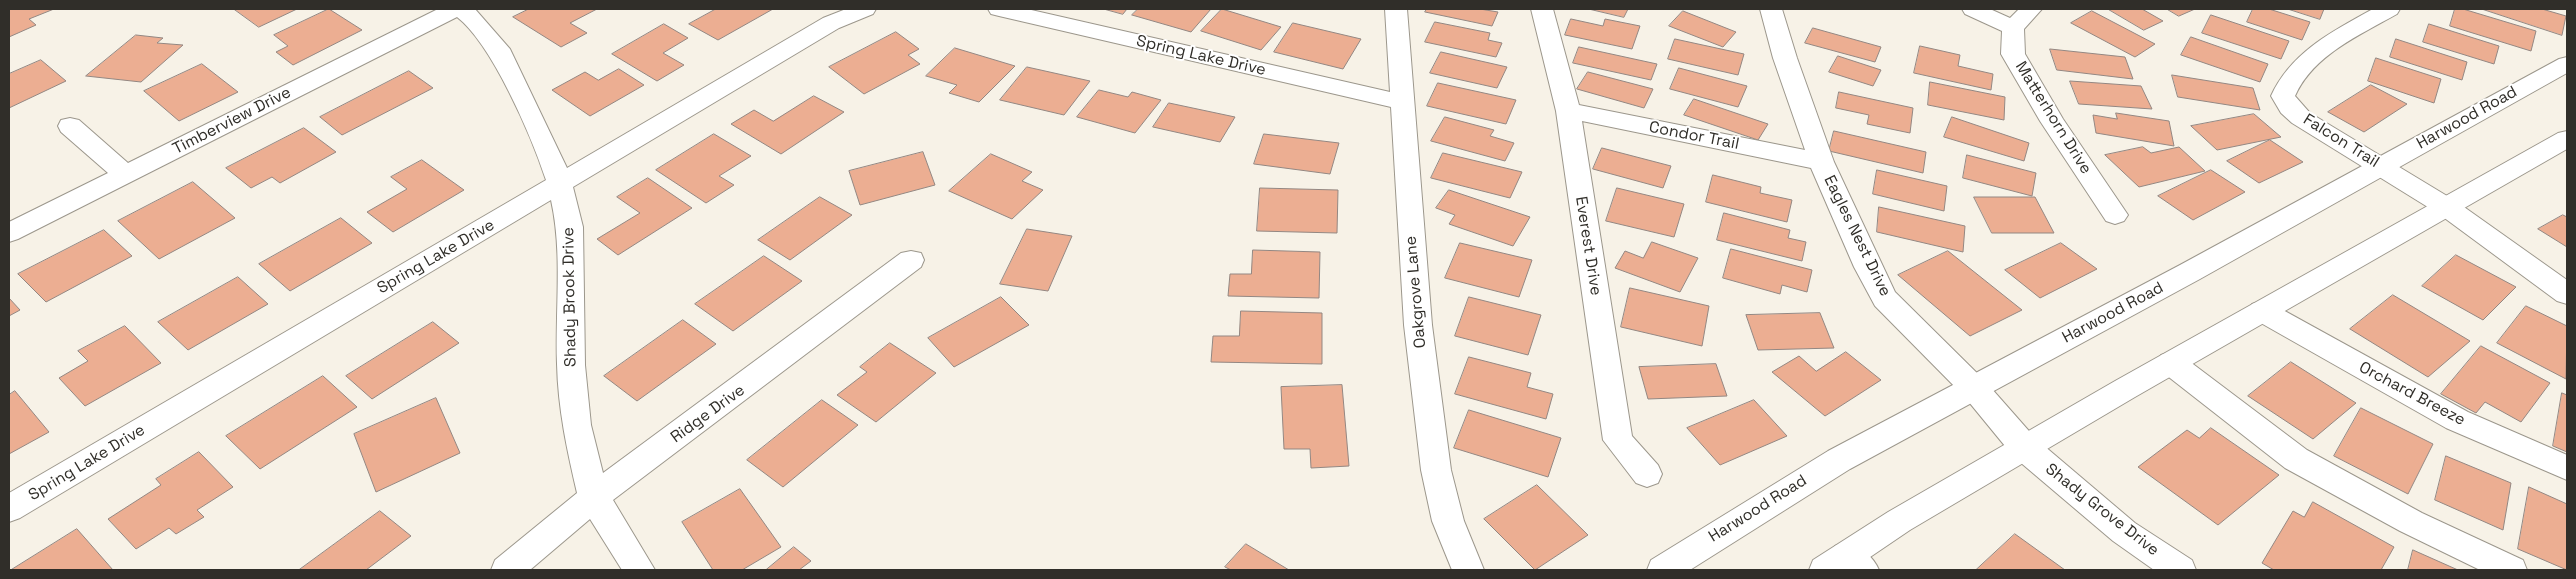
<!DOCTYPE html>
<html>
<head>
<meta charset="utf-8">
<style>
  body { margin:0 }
  #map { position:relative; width:2576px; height:579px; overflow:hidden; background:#f7f2e7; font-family:"Space Grotesk",sans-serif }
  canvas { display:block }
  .frame { position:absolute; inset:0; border:10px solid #302e29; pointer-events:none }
</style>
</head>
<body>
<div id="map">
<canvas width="2576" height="579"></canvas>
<div class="frame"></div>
</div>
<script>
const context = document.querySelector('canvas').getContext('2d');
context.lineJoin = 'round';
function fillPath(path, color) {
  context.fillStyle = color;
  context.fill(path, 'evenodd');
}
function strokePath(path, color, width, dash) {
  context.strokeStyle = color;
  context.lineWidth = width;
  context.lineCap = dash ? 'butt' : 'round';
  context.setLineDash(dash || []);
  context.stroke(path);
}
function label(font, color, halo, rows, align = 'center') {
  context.font = font + ' "Space Grotesk",sans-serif';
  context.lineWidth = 4;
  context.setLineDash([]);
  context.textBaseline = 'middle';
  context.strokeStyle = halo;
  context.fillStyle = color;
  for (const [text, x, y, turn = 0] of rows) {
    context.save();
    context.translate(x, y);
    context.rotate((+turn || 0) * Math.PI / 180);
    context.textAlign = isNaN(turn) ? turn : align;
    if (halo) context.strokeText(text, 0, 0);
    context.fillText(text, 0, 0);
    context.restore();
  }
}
const building = new Path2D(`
  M9 9H54L29 19 36 25 9 37Z
  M234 9H297L259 27Z
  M329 9 362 30 293 65 276 52 288 46 274 35Z
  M529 9H597L570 23 587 33 561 47 513 17Z
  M716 9H773L718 40 689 24Z
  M1104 9H1127L1123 14Z
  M1138 9H1211L1191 32 1132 15Z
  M1222 9 1281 27 1261 50 1201 31Z
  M1427 9H1480L1498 12 1492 26 1425 12Z
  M1589 9H1628L1624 17Z
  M2108 9H2142L2163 21 2144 30Z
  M2167 9H2195L2179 16Z
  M2253 9H2269L2310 22 2302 40 2247 22Z
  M2288 9H2324L2320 19Z
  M2455 9H2463L2536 31 2531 51 2450 26Z
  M2482 9H2542L2566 16 2562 35Z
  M1683 11 1736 32 1723 47 1669 26Z
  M2092 11 2155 44 2135 57 2071 23Z
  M2211 15 2289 41 2281 59 2202 33Z
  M1571 19 1603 26 1605 19 1640 26 1632 49 1565 35Z
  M1435 22 1490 33 1488 40 1502 43 1496 57 1425 42Z
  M1293 23 1361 39 1343 69 1274 52Z
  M664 24 688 38 663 53 684 65 657 81 612 54Z
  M2429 24 2499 46 2494 64 2423 42Z
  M1813 28 1881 47 1875 62 1805 43Z
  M896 32 919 49 908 55 920 64 864 94 829 67Z
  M136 35 163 38 157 43 183 45 141 82 86 76Z
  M2191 37 2268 64 2260 82 2181 55Z
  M1675 39 1744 54 1738 75 1668 59Z
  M2396 39 2467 62 2462 80 2390 57Z
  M1920 46 1960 55 1958 66 1993 74 1991 90 1914 73Z
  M1579 47 1657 64 1651 80 1573 63Z
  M955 48 1015 66 979 102 949 93 957 85 926 76Z
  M2050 49 2125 57 2133 79 2057 70Z
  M1441 52 1507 67 1497 88 1430 73Z
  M1838 56 1881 70 1873 86 1829 72Z
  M2376 58 2441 79 2434 103 2368 81Z
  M41 60 66 81 9 108V74Z
  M202 64 238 92 179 121 144 91Z
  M1027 67 1090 81 1064 115 1000 100Z
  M1679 68 1747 86 1738 107 1670 89Z
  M619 69 644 85 590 116 552 90 585 72 598 80Z
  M409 71 433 88 342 135 320 117Z
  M1588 72 1653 89 1644 108 1577 89Z
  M2172 75 2253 88 2260 110 2178 97Z
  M2070 81 2141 86 2152 109 2079 104Z
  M1930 82 2005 97 2004 120 1928 105Z
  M1438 83 1516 100 1506 124 1427 106Z
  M2371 85 2407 104 2364 132 2328 112Z
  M1099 90 1128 97 1132 92 1161 100 1135 133 1077 117Z
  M1839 92 1913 108 1910 133 1867 124 1869 115 1836 108Z
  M814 96 844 112 781 154 731 124 754 110 773 121Z
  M1694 99 1768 124 1758 140 1684 115Z
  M1169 103 1235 117 1220 142 1153 127Z
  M2116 113 2169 121 2174 146 2096 133 2093 115 2117 119Z
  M2254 114 2281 137 2217 150 2191 126Z
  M1445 117 1494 130 1490 136 1514 143 1505 161 1431 141Z
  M1952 117 2029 143 2024 161 1944 137Z
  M304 128 336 152 280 183 272 177 251 188 226 168Z
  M1834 131 1926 152 1923 173 1829 151Z
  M714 134 751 156 719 176 734 185 706 203 656 170Z
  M1264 134 1339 143 1330 174 1254 164Z
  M2270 140 2303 162 2259 183 2227 161Z
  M2143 147 2151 153 2179 147 2205 171 2139 187 2105 155Z
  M1602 148 1671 166 1663 188 1593 169Z
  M923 152 935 185 860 205 849 171Z
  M1443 153 1522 172 1510 198 1431 178Z
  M991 154 1032 172 1022 181 1043 190 1012 219 949 191Z
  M1967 155 2036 173 2032 196 1963 178Z
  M422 160 464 190 393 232 367 212 407 189 391 177Z
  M1877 170 1947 186 1944 211 1873 194Z
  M2211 170 2245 192 2193 220 2158 196Z
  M1713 175 1761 187 1760 193 1792 200 1787 222 1706 202Z
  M648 178 692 208 618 255 597 239 640 213 617 197Z
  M193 182 235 218 159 259 118 221Z
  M1260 188 1338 190 1337 233 1257 231Z
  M1617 188 1684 204 1674 237 1606 221Z
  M1449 190 1530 217 1513 246 1449 224 1455 215 1436 208Z
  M820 197 852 215 790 260 758 240Z
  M1974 197H2035L2054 233H1992Z
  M1879 207 1965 226 1963 252 1877 232Z
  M1724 213 1790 230 1788 238 1806 242 1802 261 1717 240Z
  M2563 215 2567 217V247L2538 229Z
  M341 218 372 243 290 291 259 264Z
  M1027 229 1072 236 1048 291 1000 284Z
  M104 230 132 256 46 302 18 274Z
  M1652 242 1698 258 1680 292 1615 268 1625 251 1643 258Z
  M1460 243 1532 260 1519 297 1445 278Z
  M2061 243 2097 269 2040 298 2005 270Z
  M1731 249 1812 270 1807 292 1782 285 1780 294 1723 278Z
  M1253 250 1320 252 1319 298 1228 296 1230 274H1251Z
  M1948 251 2022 310 1970 336 1898 275Z
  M2456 255 2516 287 2483 320 2422 286Z
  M764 256 802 281 733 331 695 304Z
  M238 277 268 304 188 350 158 322Z
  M1630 288 1709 306 1702 346 1621 327Z
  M2393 295 2470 341 2428 377 2350 329Z
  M1001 297 1029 325 954 367 928 338Z
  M1469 297 1541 315 1528 355 1455 336Z
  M9 298 20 310 9 316Z
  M2526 306 2567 326 2566 379 2497 343Z
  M1241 311 1322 313V364L1211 362 1213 336H1239Z
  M1820 313 1834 348 1758 350 1746 315Z
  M683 320 716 344 637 401 604 376Z
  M433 322 459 343 372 399 346 376Z
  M125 326 161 363 85 406 59 378 88 361 78 351Z
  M890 343 936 373 876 422 837 395 867 372 860 367Z
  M2481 346 2550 383 2521 422 2485 402 2476 413 2441 394Z
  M1846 352 1881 380 1825 416 1772 372 1799 356 1816 371Z
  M1469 357 1531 373 1527 387 1553 394 1546 419 1455 394Z
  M2291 362 2356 403 2313 439 2248 396Z
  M1716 364 1727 396 1648 399 1639 367Z
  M323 376 357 407 260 469 226 436Z
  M1342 385 1349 466 1311 468 1310 449H1284L1281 387Z
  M15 391 49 432 9 454V395Z
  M2562 393 2567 395V452L2553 446Z
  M436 398 460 453 376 492 354 434Z
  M822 400 858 425 783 487 747 460Z
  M1754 400 1787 436 1720 465 1687 428Z
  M2361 408 2433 444 2408 494 2334 456Z
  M1469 410 1561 438 1548 477 1454 448Z
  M2211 428 2279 475 2218 525 2138 467 2187 430 2199 438Z
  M199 452 233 487 197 510 204 517 176 534 169 528 136 549 108 519 161 485 156 479Z
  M2446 456 2511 483 2503 530 2435 500Z
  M1537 485 1588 535 1535 570 1484 519Z
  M2529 487 2567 504V570L2518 549Z
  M740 489 781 547 742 570H713L682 522Z
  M2313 502 2394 547 2381 570H2274L2262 563 2293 511 2304 517Z
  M380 511 411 536 366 570H299Z
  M77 529 113 570H11Z
  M2015 534 2065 570H1976Z
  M1246 544 1289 570H1231L1225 567Z
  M794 547 811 561 799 570H766Z
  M2413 550 2458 570H2408Z`);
const minor = new Path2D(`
  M438 9H475L510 49 567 168 823 18 846 9H876L873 14 839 28 573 187 583 227 585 365 591 425 603 473 901 253 911 251 921 253 924 260 921 267 613 500 655 570H622L590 519 530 570H491L495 560 577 493C567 450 558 409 557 364 555 310 563 254 551 200L20 518 9 522V493L546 180C532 137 492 44 457 17L18 239 9 242V222L108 173 61 132 58 126 61 120 70 118 79 120 128 163Z
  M988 9H1027L1390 92 1385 9H1407L1432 325 1451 470 1464 521 1484 570H1452L1432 521 1421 470 1404 325 1391 107 999 16 991 14Z
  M1531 9H1553L1579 105 1805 150 1773 58 1760 9H1782L1797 58 1834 162 1895 292 1984 380 2036 439 2135 523 2192 560 2196 570H2154L2113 541 2014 457 1964 396 1875 306 1854 267 1811 168 1582 121 1632 436 1658 465 1662 474 1658 483 1647 487 1636 483 1603 440 1556 111Z
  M1962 9H1990L2010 18 2019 9H2042L2024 29 2025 54 2063 119 2128 215 2124 221 2115 224 2106 221 2040 121 2001 54 2002 31 1965 14Z
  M2373 9H2400L2397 14C2360 35 2313 55 2295 96L2310 113 2457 202 2567 280V304L2557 301 2439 214 2292 123 2281 113 2271 96C2291 52 2333 31 2373 9Z
  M2262 301 2272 304 2468 412 2567 455V480L2446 428 2252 318 2248 311 2252 304Z
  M2171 352 2181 355 2307 450 2422 513 2523 560 2527 570H2480L2400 531 2285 468 2161 371 2157 363 2161 355Z
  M1846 542C1861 547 1873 556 1879 570 1858 570 1840 577 1830 556L1835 546Z`);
const major = new Path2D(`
  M2567 57V73L2200 279 1850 469 1690 570H1647L1651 560 1828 451 2180 265 2559 59Z
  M2567 131V149L2135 397 1910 530 1851 570H1809L1813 560 1888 512 2115 381 2558 133Z`);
const streetNames = [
  ["Spring Lake Drive",1201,56,13],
  ["Matterhorn Drive",2053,118,58],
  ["Harwood Road",2467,118,-29],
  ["Timberview Drive",232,121,-27],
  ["Condor Trail",1694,136,11],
  ["Falcon Trail",2341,141,32],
  ["Eagles Nest Drive",1857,236,64],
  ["Everest Drive",1588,246,81],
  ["Spring Lake Drive",436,257,-30],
  ["Oakgrove Lane",1416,292,-95],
  ["Shady Brook Drive",570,297,-91],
  ["Harwood Road",2113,313,-28],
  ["Orchard Breeze",2412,394,28],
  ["Ridge Drive",708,414,-36],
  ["Spring Lake Drive",87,463,-31],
  ["Harwood Road",1758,509,-32],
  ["Shady Grove Drive",2102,510,38]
];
fillPath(building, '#ecae92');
strokePath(building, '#938782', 1);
strokePath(minor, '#9c978c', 2);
strokePath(major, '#9c978c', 2);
fillPath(minor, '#fff');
fillPath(major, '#fff');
label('16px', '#302e29', '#fff', streetNames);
</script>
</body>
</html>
